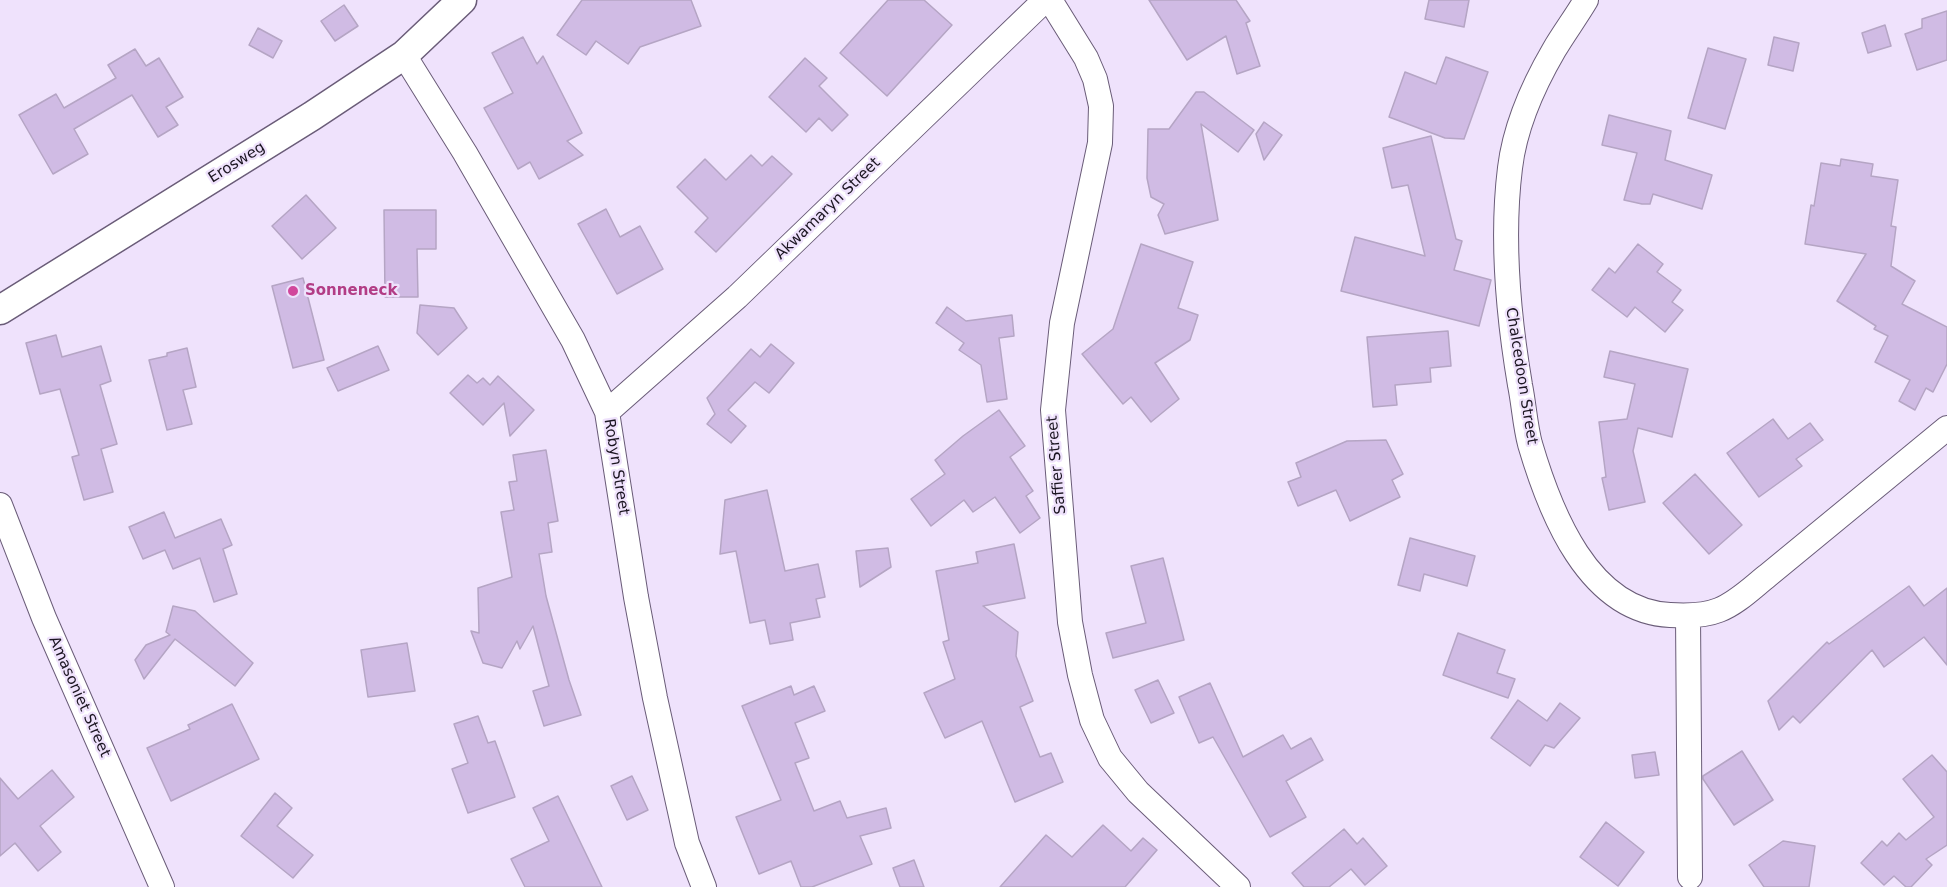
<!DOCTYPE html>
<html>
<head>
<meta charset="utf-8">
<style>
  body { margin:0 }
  canvas { display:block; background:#efe2fc }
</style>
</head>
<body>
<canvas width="1947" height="887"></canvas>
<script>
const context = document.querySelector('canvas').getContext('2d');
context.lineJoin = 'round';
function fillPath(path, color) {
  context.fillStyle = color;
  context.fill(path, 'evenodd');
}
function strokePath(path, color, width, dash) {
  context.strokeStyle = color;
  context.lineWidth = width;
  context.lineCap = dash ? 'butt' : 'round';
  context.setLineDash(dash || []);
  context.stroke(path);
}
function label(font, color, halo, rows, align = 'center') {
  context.font = font + ' "DejaVu Sans",sans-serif';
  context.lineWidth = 4.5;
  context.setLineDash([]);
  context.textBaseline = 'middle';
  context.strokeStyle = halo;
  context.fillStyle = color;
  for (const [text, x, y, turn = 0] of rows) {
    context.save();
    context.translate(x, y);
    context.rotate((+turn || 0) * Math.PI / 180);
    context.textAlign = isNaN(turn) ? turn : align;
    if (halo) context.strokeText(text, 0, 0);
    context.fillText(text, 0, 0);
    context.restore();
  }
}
const building = new Path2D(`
  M582 0H691L701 26 640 47 628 64 596 41 586 55 557 35Z
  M888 0H924L952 25 887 96 840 53Z
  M1149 0H1236L1250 21 1246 23 1260 66 1237 74 1226 36 1187 60Z
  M1429 0H1469L1464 27 1425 19Z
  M344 5 358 26 335 41 321 21Z
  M1947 11V60L1917 70 1905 34 1922 28V19Z
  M1885 25 1891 46 1868 53 1862 33Z
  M258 28 282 41 273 58 249 45Z
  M523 37 537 64 543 56 582 133 567 141 583 155 539 179 530 162 518 169 484 108 513 93 492 53Z
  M1774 37 1799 43 1793 71 1768 65Z
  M1708 48 1746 59 1725 129 1688 118Z
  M135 49 146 66 159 58 183 97 166 107 178 125 158 137 132 95 74 129 88 154 53 174 19 115 56 94 64 108 116 78 108 65Z
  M1446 57 1488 72 1464 139 1445 138 1389 117 1405 72 1436 84Z
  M805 58 827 78 819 86 848 115 832 131 819 118 806 132 769 97Z
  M1196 92H1204L1254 130 1238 152 1201 124 1218 220 1165 234 1158 215 1164 204 1151 197 1147 178 1148 129H1169Z
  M1609 115 1671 131 1665 160 1712 175 1702 209 1653 194 1650 204H1642L1624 200 1637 153 1602 145Z
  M1264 122 1282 135 1264 160 1256 134Z
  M1431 136 1456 239 1462 241 1454 270 1491 280 1479 326 1341 291 1355 237 1425 256 1408 185 1392 188 1383 148Z
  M751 155 762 166 772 156 792 174 716 252 695 232 708 218 677 187 705 159 726 180Z
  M1841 159 1873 164 1871 176 1898 180 1891 226 1896 227 1891 266 1915 281 1902 304 1947 327V364L1933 392 1926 388 1915 410 1899 401 1910 380 1875 362 1888 336 1874 329 1876 326 1837 301 1866 254 1805 244 1811 205 1814 206 1821 163 1840 166Z
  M306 195 336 228 302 259 272 226Z
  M606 209 620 237 640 226 663 269 617 294 578 224Z
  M384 210H436V249H417L418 297H385Z
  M1141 244 1193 262 1178 308 1198 315 1190 340 1155 363 1179 399 1151 422 1131 397 1123 404 1082 354 1113 329Z
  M1638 244 1663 264 1657 272 1681 290 1672 302 1683 310 1665 332 1635 307 1627 317 1592 290 1609 268 1615 273Z
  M303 278 324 360 293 368 272 286Z
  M420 305 454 308 467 328 438 355 417 333Z
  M947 307 966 321 1012 315 1014 336 999 338 1007 399 987 402 981 365 959 350 964 343 936 323Z
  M1448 331 1451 366 1430 368 1431 382 1395 385 1397 405 1373 407 1367 337Z
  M56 335 62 357 101 346 111 381 100 385 117 444 101 449 113 492 84 500 72 457 79 455 60 389 40 394 26 343Z
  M771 344 794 363 769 393 755 382 728 410 746 426 731 443 707 424 715 414 707 398 751 349 760 357Z
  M378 346 389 370 338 391 327 368Z
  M187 348 196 387 183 390 192 424 167 430 149 360 167 356V353Z
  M1610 351 1688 369 1672 437 1638 428 1633 451 1645 502 1609 510 1602 478 1606 477 1599 422 1627 419 1635 384 1604 377Z
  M468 375 477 383 483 378 490 385 498 376 534 410 510 436 504 403 483 425 450 393Z
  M999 410 1025 446 1010 457 1033 491 1026 496 1040 518 1020 533 995 497 973 512 964 500 931 526 911 499 945 474 935 460 963 436Z
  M1773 419 1788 439 1810 423 1823 440 1796 459 1802 466 1759 497 1727 453Z
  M1386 440 1403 474 1392 480 1400 497 1350 521 1336 490 1298 506 1288 482 1301 477 1296 463 1347 441Z
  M546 450 558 521 548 523 552 552 539 554 546 596 569 680 581 715 544 726 533 691 549 686 533 626 520 649 517 641 502 668 483 663 471 631 479 633 478 588 512 577 501 512 514 510 509 482 517 481 513 455Z
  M1695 474 1742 525 1709 554 1663 503Z
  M767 490 785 571 818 564 825 597 816 599 820 617 790 623 793 640 770 644 765 620 750 623 736 551 720 554 725 500Z
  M164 512 175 538 221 519 232 545 223 549 237 594 214 602 200 558 173 569 165 550 143 559 129 527Z
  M1410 538 1475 556 1467 586 1424 574 1420 591 1398 585Z
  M1014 544 1025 598 983 606 1018 632 1016 656 1033 701 1020 707 1040 757 1051 753 1063 782 1015 802 982 721 945 738 924 693 955 679 943 642 949 640 936 571 978 563 976 552Z
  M888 548 891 567 860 587 856 551Z
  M1163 558 1184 640 1113 658 1106 633 1146 623 1131 566Z
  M1909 586 1924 606 1947 588V665L1924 637 1884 667 1872 650 1800 723 1793 716 1779 730 1768 701 1827 642 1829 644Z
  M173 606 195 611 253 663 235 686 175 639 144 679 135 660 146 645 170 635 166 632Z
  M1458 633 1505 650 1497 673 1515 679 1508 698 1443 675Z
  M407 643 415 691 368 697 361 650Z
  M1158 680 1174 713 1151 723 1135 690Z
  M1210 683 1243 757 1283 735 1291 749 1311 738 1323 760 1286 781 1306 817 1270 837 1213 737 1199 743 1179 697Z
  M791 686 794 695 814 686 825 711 795 723 809 758 795 763 814 811 840 801 847 818 886 808 891 828 860 836 872 864 812 887H801L791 861 759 874 736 817 781 800 742 706Z
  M1518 700 1547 721 1560 703 1580 718 1554 748 1545 745 1530 766 1491 738Z
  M232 704 259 759 171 801 147 748 190 729 188 725Z
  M478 716 488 743 495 741 515 797 468 813 452 769 468 763 454 724Z
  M1742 751 1773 800 1734 825 1703 779V776Z
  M1655 752 1659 775 1635 778 1632 755Z
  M1932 755 1947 772V845L1926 859 1932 865 1911 887H1906L1894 876 1884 885 1861 863 1882 841 1887 846 1899 833 1906 840 1934 817 1903 779Z
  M52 770 74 797 40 826 61 852 38 871 15 843 0 856V778L18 799Z
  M632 776 648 810 627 820 611 786Z
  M275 793 292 808 277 826 313 855 293 878 241 836Z
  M558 796 602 887H525L511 859 549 841 533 808Z
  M1606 822 1644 852 1618 886 1580 857Z
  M1103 825 1131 851 1143 838 1157 850 1125 887H1000L1046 835 1072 857Z
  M1344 829 1357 844 1363 838 1387 866 1365 885 1351 869 1329 887H1304L1292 873Z
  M1783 841 1815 846 1809 887H1764L1749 865Z
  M914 860 924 887H900L893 868Z`);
const minor = new Path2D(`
  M1050 0 1086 58 1095 79 1101 106 1100 143 1062 323 1053 410 1070 622 1080 675 1092 720 1110 758 1138 792 1238 887
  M1586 0C1576 17 1564 33 1554 50 1533 86 1515 126 1510 168 1501 240 1508 314 1520 385 1524 405 1525 425 1530 444 1550 512 1588 611 1670 615 1686 616 1704 616 1719 610 1737 603 1753 587 1767 576L1947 428
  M404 55 465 153 573 340 607 412 636 597 655 698 687 843 704 887
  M607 412 737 297 1045 0
  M0 505 44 618 162 887
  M1688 616 1690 877`);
const tertiary = new Path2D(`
  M0 310 312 116 404 55 462 0`);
const markers = [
  [293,291,6,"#d1479c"]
];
const streetNames = [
  ["Erosweg",237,163,-32],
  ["Akwamaryn Street",828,209,-44],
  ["Chalcedoon Street",1521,376,81],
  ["Saffier Street",1057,465,-95],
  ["Robyn Street",616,467,81],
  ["Amasoniet Street",79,697,66]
];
const hotelNames = [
  ["Sonneneck",305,291]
];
fillPath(building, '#d0bbe4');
strokePath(building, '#b5a5c4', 1.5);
strokePath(minor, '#6a5c78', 26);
strokePath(tertiary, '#6a5c78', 31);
strokePath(minor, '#fff', 24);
strokePath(tertiary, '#fff', 28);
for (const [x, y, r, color] of markers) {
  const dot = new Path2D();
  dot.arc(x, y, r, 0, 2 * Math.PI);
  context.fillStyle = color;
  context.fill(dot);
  strokePath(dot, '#efe2fc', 2);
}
label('15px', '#1b1521', '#efe2fc', streetNames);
label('bold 15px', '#b23c85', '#efe2fc', hotelNames, 'left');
</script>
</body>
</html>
